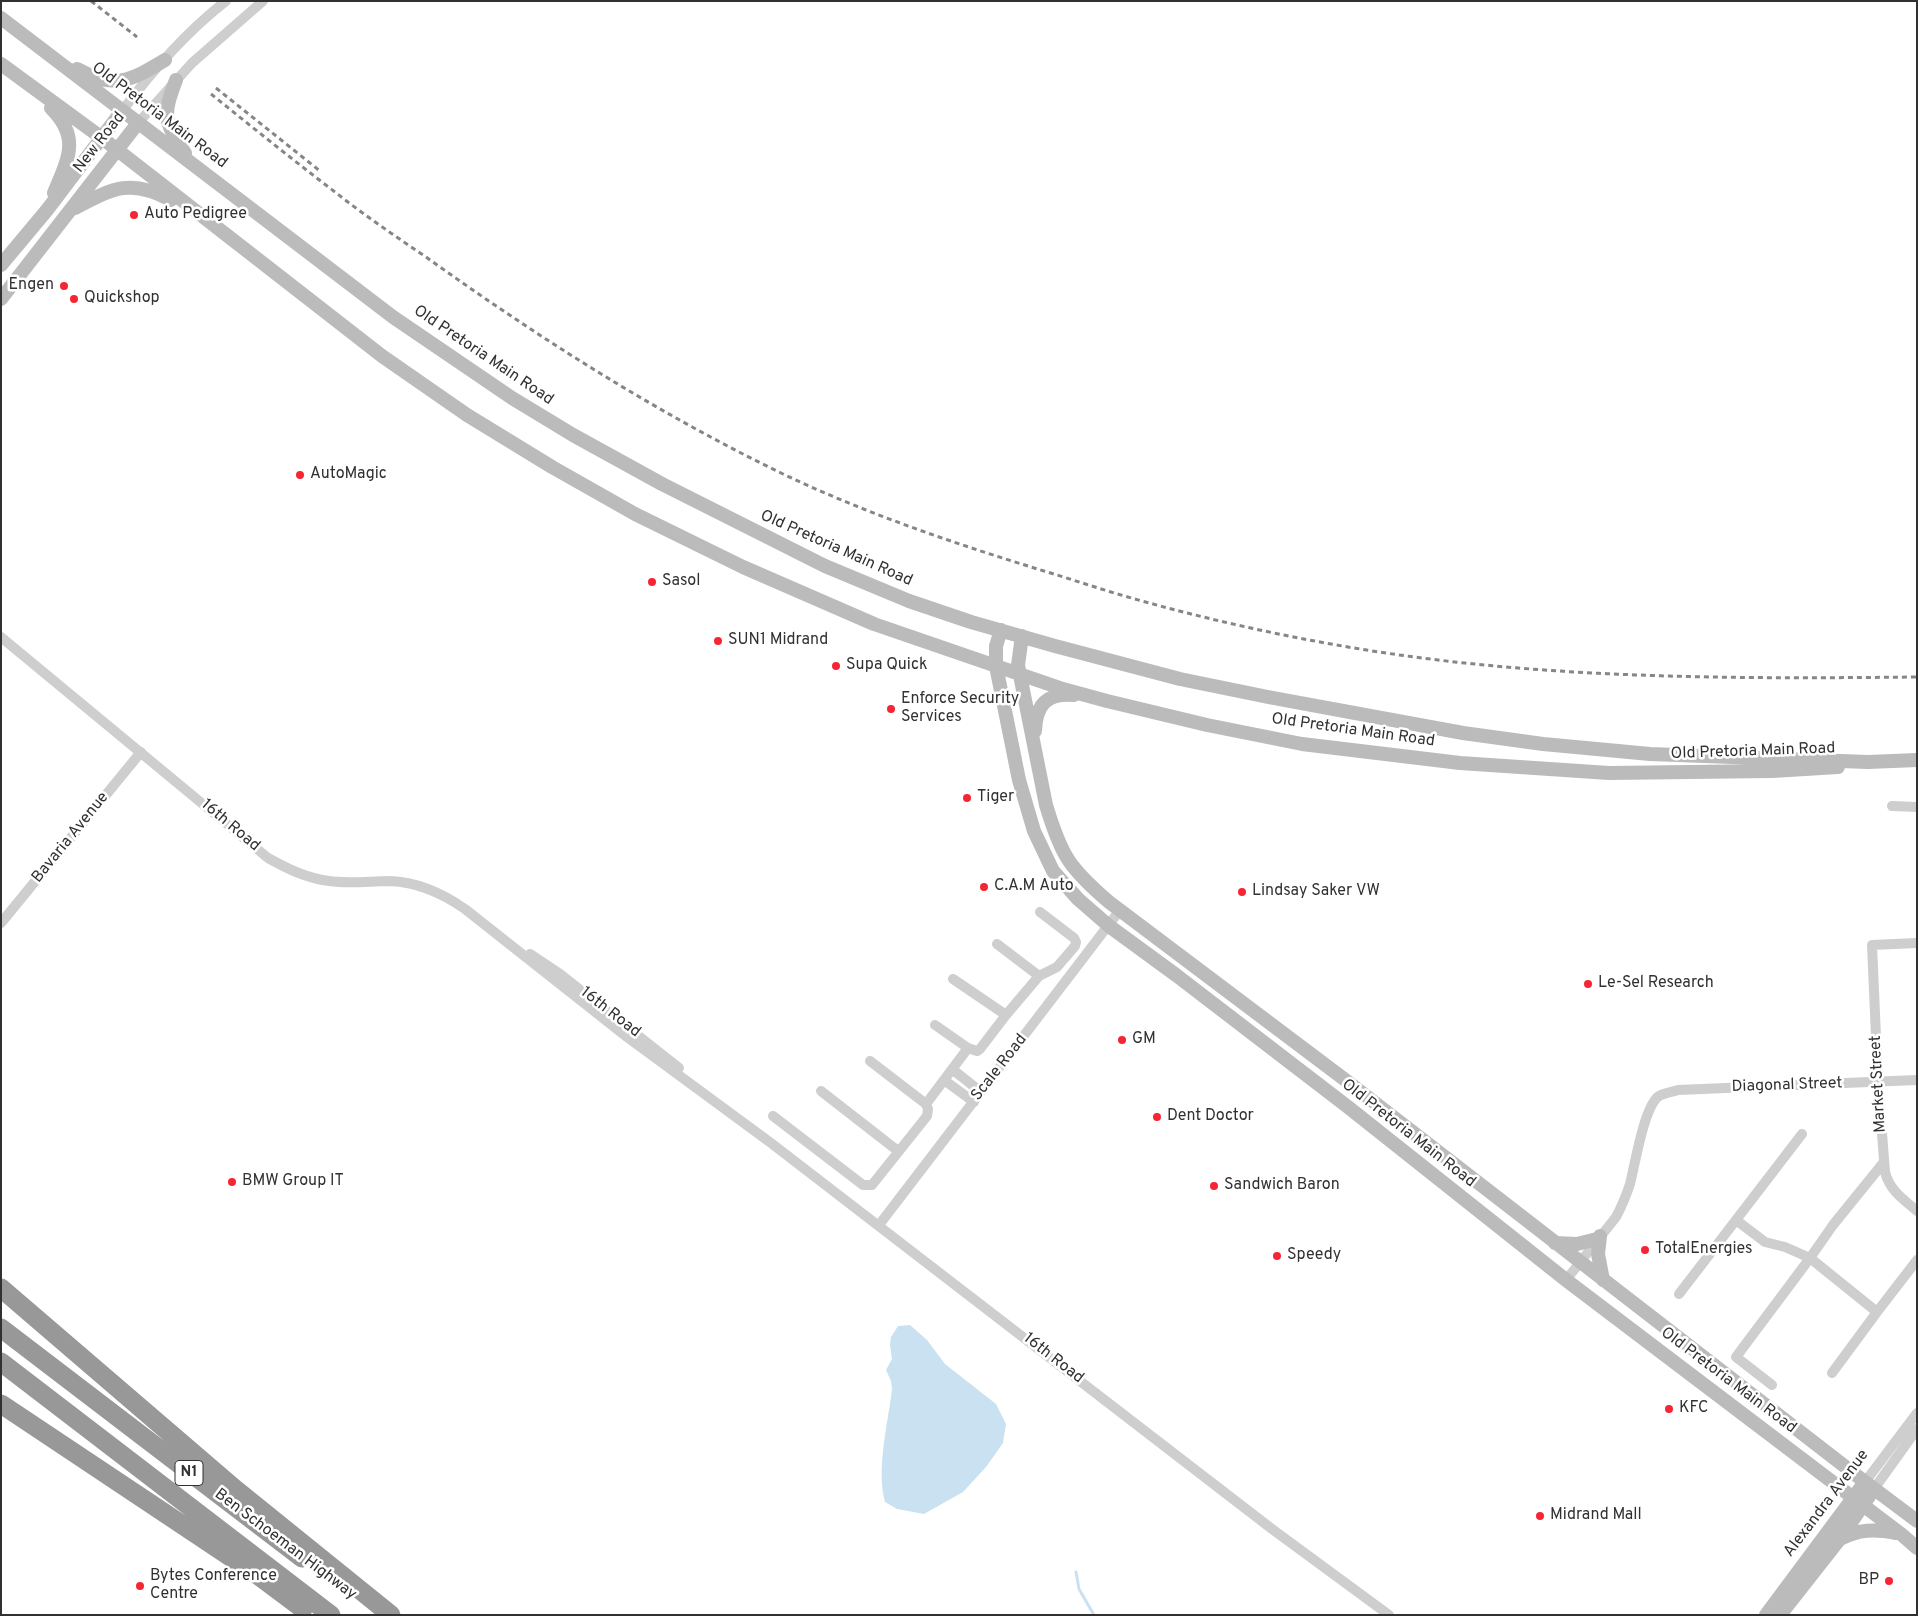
<!DOCTYPE html>
<html>
<head>
<meta charset="utf-8">
<style>
  body { margin:0 }
  #map { position:relative; width:1918px; height:1616px; overflow:hidden; background:#fff; font-family:Overpass,sans-serif }
  canvas { display:block }
  .frame { position:absolute; inset:0; border:2px solid #313131; pointer-events:none }
</style>
</head>
<body>
<div id="map">
<canvas width="1918" height="1616"></canvas>
<div class="frame"></div>
</div>
<script>
const context = document.querySelector('canvas').getContext('2d');
context.lineJoin = 'round';
function fillPath(path, color) {
  context.fillStyle = color;
  context.fill(path, 'evenodd');
}
function strokePath(path, color, width, dash) {
  context.strokeStyle = color;
  context.lineWidth = width;
  context.lineCap = dash ? 'butt' : 'round';
  context.setLineDash(dash || []);
  context.stroke(path);
}
function label(font, color, halo, rows, align = 'center') {
  context.font = font + ' Overpass,sans-serif';
  context.lineWidth = 5;
  context.setLineDash([]);
  context.textBaseline = 'middle';
  context.strokeStyle = halo;
  context.fillStyle = color;
  for (const [text, x, y, turn = 0] of rows) {
    context.save();
    context.translate(x, y);
    context.rotate((+turn || 0) * Math.PI / 180);
    context.textAlign = isNaN(turn) ? turn : align;
    if (halo) context.strokeText(text, 0, 0);
    context.fillText(text, 0, 0);
    context.restore();
  }
}
const water = new Path2D(`
  M910 1325 927 1340 945 1364 996 1404 1006 1424 1003 1443 986 1467 963 1492 924 1514 897 1509 885 1502C876 1468 888 1424 892 1389L891 1381 886 1370 892 1359 890 1345 891 1337 898 1326Z`);
const stream = new Path2D(`
  M1076 1572 1079 1589 1094 1615`);
const street = new Path2D(`
  M122 111C152 71 186 32 226 1
  M138 123 192 63 263 1
  M1 637 268 858C288 869 306 878 329 881 349 884 370 881 390 881 418 882 442 893 465 909L627 1037 771 1143 1272 1529 1389 1615
  M1892 806 1917 807
  M1 923 141 752
  M1917 943 1872 945 1878 1082 1885 1172C1890 1191 1903 1199 1917 1211
  M997 944 1039 976
  M530 954 560 974 679 1068
  M953 979 1006 1015
  M935 1025 968 1048
  M952 1069 981 1092
  M944 1080 974 1102
  M821 1091 898 1151
  M926 1104 968 1048 977 1051 980 1049 1006 1015 1039 976 1057 967 1075 946 1076 942 1074 938 1040 912
  M773 1116 863 1185H872L927 1116 928 1109 926 1104 870 1061
  M1884 1162 1833 1225 1810 1258 1877 1312 1917 1260
  M1736 1220 1802 1134
  M879 1225 1120 910
  M1566 1280 1616 1217C1622 1206 1626 1196 1630 1184 1635 1165 1644 1106 1659 1096 1664 1093 1672 1092 1678 1090L1917 1080
  M1679 1294 1736 1220 1765 1242 1785 1247 1810 1258 1736 1357 1772 1385
  M1832 1373 1877 1312
  M1865 1482 1917 1413
  M1874 1489 1917 1429`);
const secondary = new Path2D(`
  M1 18 393 317 512 398 573 435 662 484 825 566 909 601 971 622 1055 646 1180 679 1268 697 1463 733 1543 744 1650 754 1868 762 1917 760
  M1 64 102 138 382 356 467 415 552 467 635 514 743 567 874 624 1063 689 1107 701 1207 725 1302 744 1460 763 1609 773 1772 771 1838 767
  M77 69C115 90 130 81 165 60
  M176 80C162 117 164 121 185 153
  M51 108C81 138 68 159 54 193
  M75 208C113 188 131 178 171 200
  M1 265 47 210 122 111
  M1 299 138 123
  M1001 630 996 646V666L1019 780 1034 831 1053 871 1078 899 1109 926 1176 975 1348 1107 1566 1280 1901 1534 1917 1548
  M1022 636 1018 665 1046 805C1061 855 1069 868 1109 902L1348 1082 1865 1482 1917 1521
  M1035 731C1036 704 1047 693 1074 695
  M1600 1236 1598 1254 1603 1280
  M1555 1243 1577 1244 1597 1239
  M1840 1539C1859 1529 1875 1529 1896 1533
  M1766 1615 1865 1482
  M1780 1615 1839 1540 1874 1489`);
const highway = new Path2D(`
  M1 1288 235 1489 391 1615
  M1 1328 302 1558
  M1 1362 331 1615
  M1 1404 256 1574 303 1609`);
const rail = new Path2D(`
  M91 1 137 37
  M216 88 320 171
  M211 94C252 127 293 160 335 192 364 215 395 236 426 257 539 338 657 413 783 474 867 514 956 544 1044 571 1077 581 1109 592 1142 601 1214 621 1287 637 1360 649 1544 679 1731 679 1917 677`);
const markers = [
  [134,215,5,"#f62534"],
  [64,286,5,"#f62534"],
  [74,299,5,"#f62534"],
  [300,475,5,"#f62534"],
  [652,582,5,"#f62534"],
  [718,641,5,"#f62534"],
  [836,666,5,"#f62534"],
  [891,709,5,"#f62534"],
  [967,798,5,"#f62534"],
  [984,887,5,"#f62534"],
  [1242,892,5,"#f62534"],
  [1588,984,5,"#f62534"],
  [1122,1040,5,"#f62534"],
  [1157,1117,5,"#f62534"],
  [232,1182,5,"#f62534"],
  [1214,1186,5,"#f62534"],
  [1645,1250,5,"#f62534"],
  [1277,1256,5,"#f62534"],
  [1669,1409,5,"#f62534"],
  [1540,1516,5,"#f62534"],
  [1889,1581,5,"#f62534"],
  [140,1586,5,"#f62534"]
];
const shields = [
  [189,1473,28]
];
const shieldNames = [
  ["N1",189,1473]
];
const streetNames = [
  ["Old Pretoria Main Road",159,116,37],
  ["New Road",100,143,-52],
  ["Old Pretoria Main Road",483,356,34],
  ["Old Pretoria Main Road",836,549,24],
  ["Old Pretoria Main Road",1353,731,8],
  ["Old Pretoria Main Road",1753,752,-2],
  ["16th Road",230,826,40],
  ["Bavaria Avenue",71,838,-51],
  ["16th Road",610,1013,38],
  ["Scale Road",1000,1068,-52],
  ["Market Street",1879,1084,-93],
  ["Diagonal Street",1787,1086,-2],
  ["Old Pretoria Main Road",1408,1134,38],
  ["16th Road",1053,1359,38],
  ["Old Pretoria Main Road",1728,1381,37],
  ["Alexandra Avenue",1827,1504,-53],
  ["Ben Schoeman Highway",285,1545,37]
];
const poiNames = [
  ["Auto Pedigree",144,215],
  ["Engen",54,286,"right"],
  ["Quickshop",84,299],
  ["AutoMagic",310,475],
  ["Sasol",662,582],
  ["SUN1 Midrand",728,641],
  ["Supa Quick",846,666],
  ["Enforce Security",901,700],
  ["Services",901,718],
  ["Tiger",977,798],
  ["C.A.M Auto",994,887],
  ["Lindsay Saker VW",1252,892],
  ["Le-Sel Research",1598,984],
  ["GM",1132,1040],
  ["Dent Doctor",1167,1117],
  ["BMW Group IT",242,1182],
  ["Sandwich Baron",1224,1186],
  ["TotalEnergies",1655,1250],
  ["Speedy",1287,1256],
  ["KFC",1679,1409],
  ["Midrand Mall",1550,1516],
  ["Bytes Conference",150,1577],
  ["Centre",150,1595],
  ["BP",1879,1581,"right"]
];
fillPath(water, '#c9e1f0');
strokePath(stream, '#c9e1f0', 3);
strokePath(street, '#cecece', 10);
strokePath(secondary, '#bbb', 14);
strokePath(highway, '#989898', 19);
strokePath(rail, '#868686', 3, [5, 4]);
for (const [x, y, r, color] of markers) {
  const dot = new Path2D();
  dot.arc(x, y, r, 0, 2 * Math.PI);
  context.fillStyle = color;
  context.fill(dot);
  strokePath(dot, '#fff', 2);
}
for (const [x, y, w] of shields) {
  const box = new Path2D();
  box.roundRect(x - w / 2, y - 12.5, w, 25, 4);
  context.fillStyle = '#fff';
  context.fill(box);
  strokePath(box, '#313131', 1);
}
label('bold 15px', '#313131', null, shieldNames);
label('16px', '#313131', '#fff', streetNames);
label('16px', '#313131', '#fff', poiNames, 'left');
</script>
</body>
</html>
